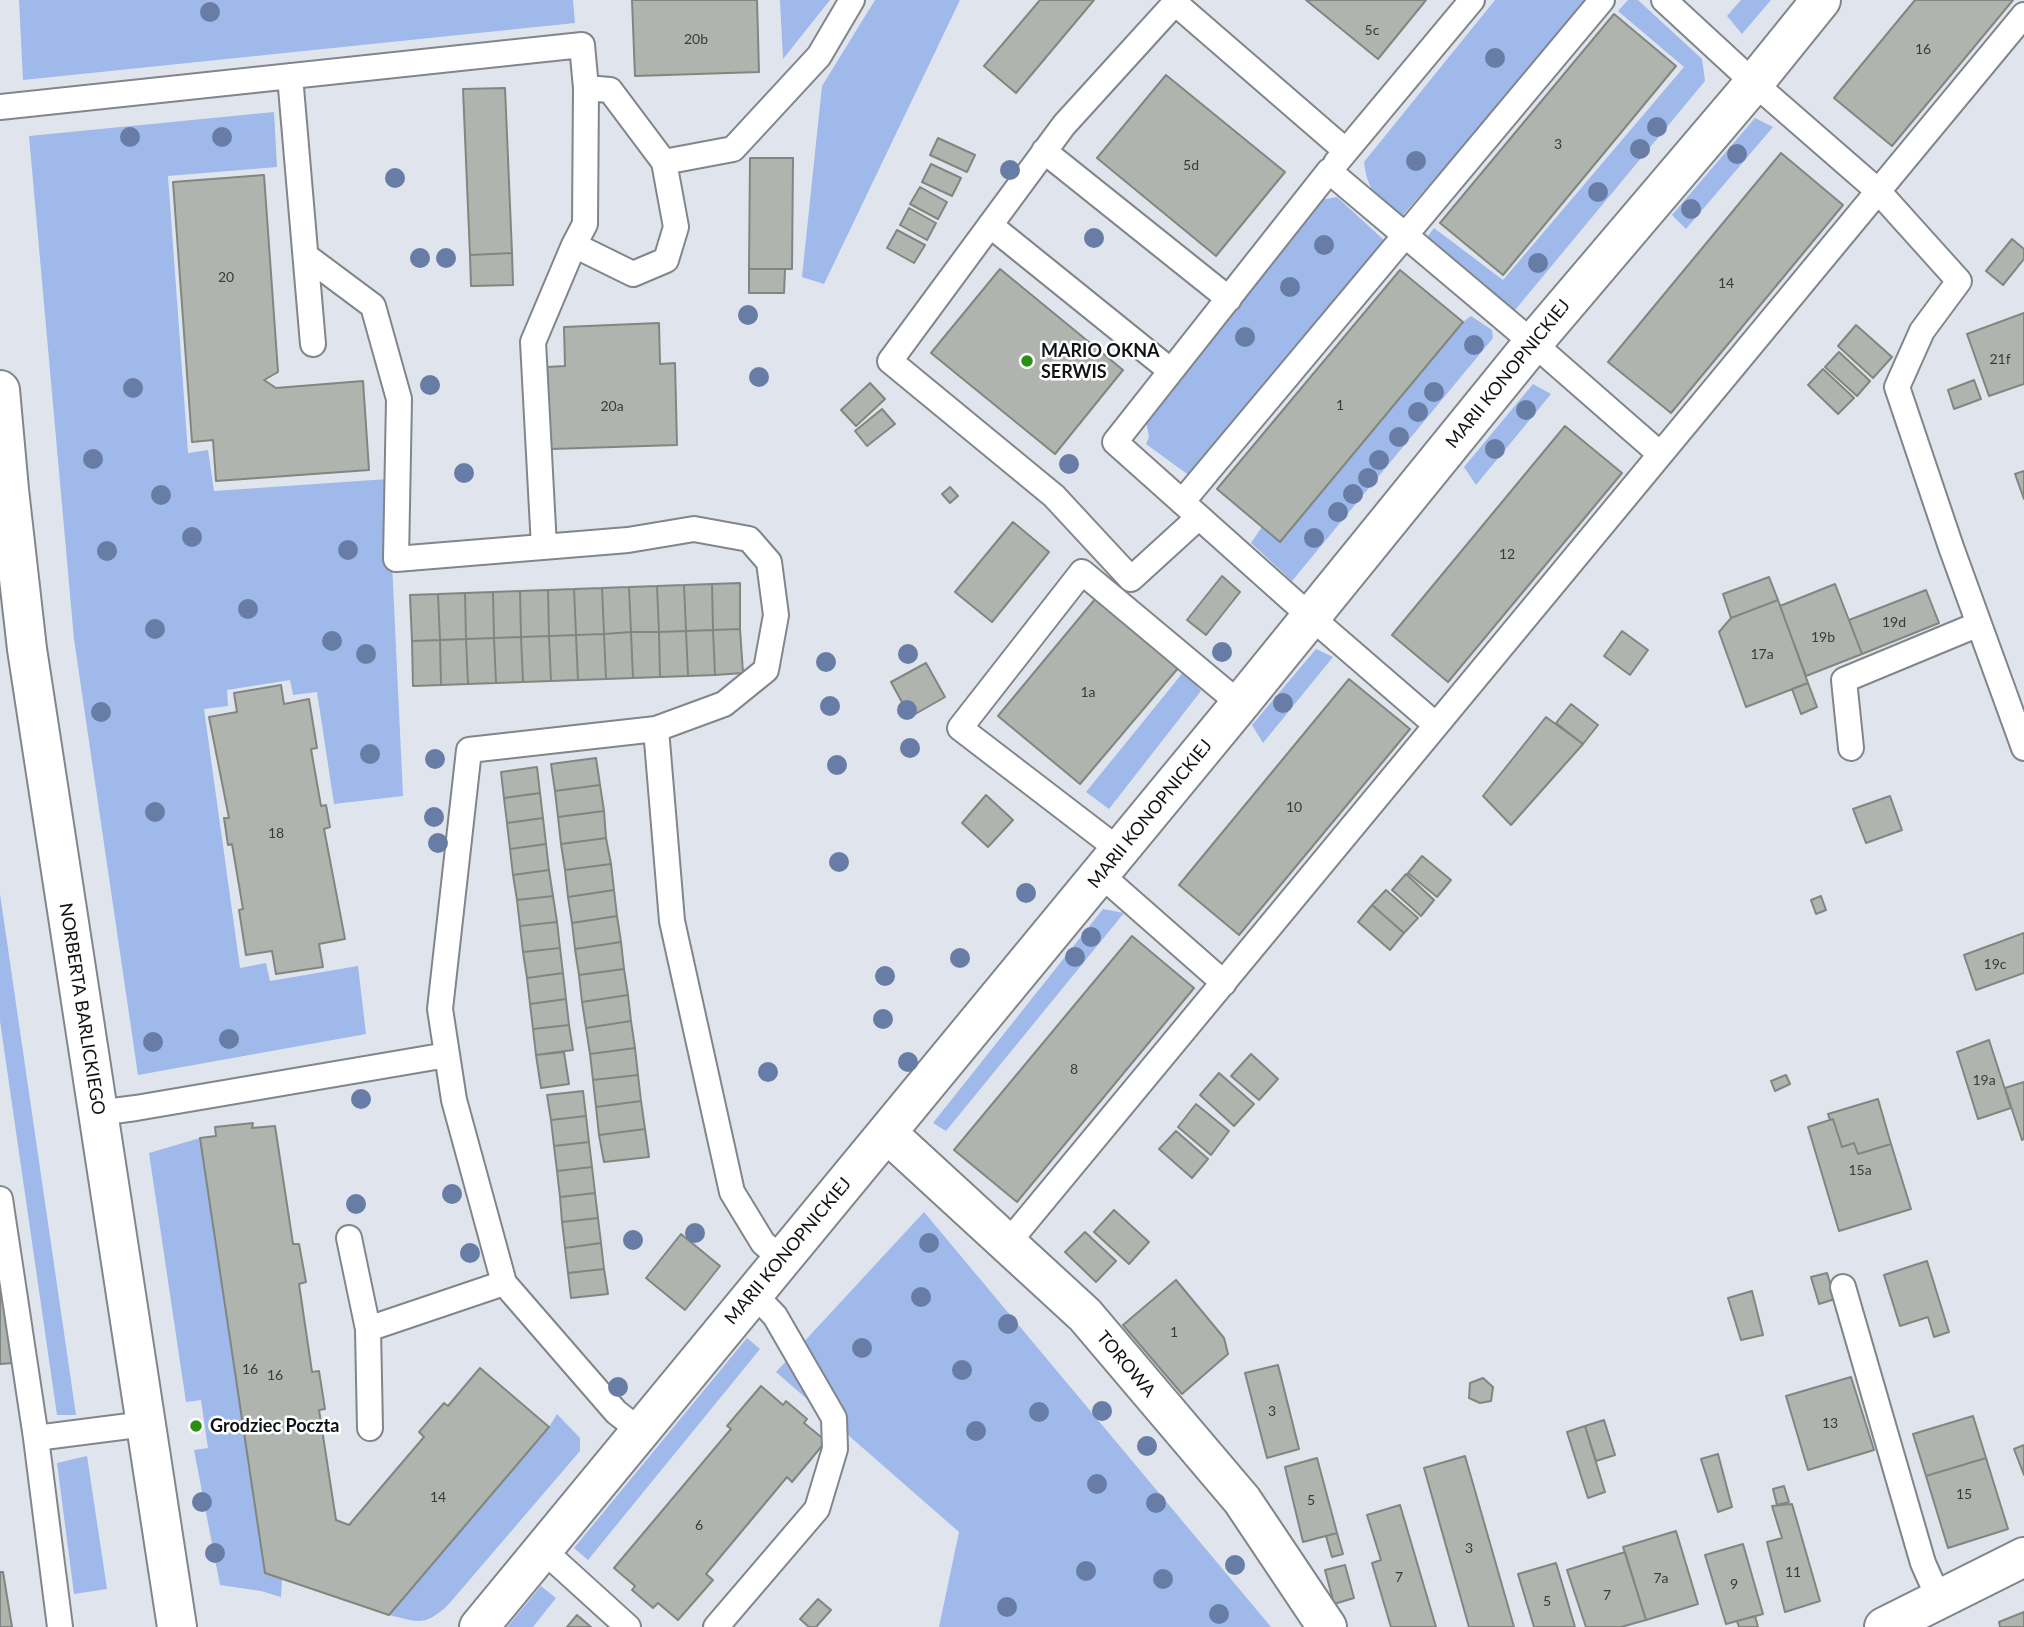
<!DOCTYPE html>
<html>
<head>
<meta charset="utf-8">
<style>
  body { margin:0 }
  canvas { display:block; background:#e0e4ec }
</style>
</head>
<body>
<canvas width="2024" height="1627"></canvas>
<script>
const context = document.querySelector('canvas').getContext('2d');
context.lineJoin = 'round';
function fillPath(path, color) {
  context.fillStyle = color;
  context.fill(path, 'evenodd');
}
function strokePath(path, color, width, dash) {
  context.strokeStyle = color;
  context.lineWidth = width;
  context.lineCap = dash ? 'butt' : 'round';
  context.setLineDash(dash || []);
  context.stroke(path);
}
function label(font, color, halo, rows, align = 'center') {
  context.font = font + ' Lato,sans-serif';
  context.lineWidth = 5;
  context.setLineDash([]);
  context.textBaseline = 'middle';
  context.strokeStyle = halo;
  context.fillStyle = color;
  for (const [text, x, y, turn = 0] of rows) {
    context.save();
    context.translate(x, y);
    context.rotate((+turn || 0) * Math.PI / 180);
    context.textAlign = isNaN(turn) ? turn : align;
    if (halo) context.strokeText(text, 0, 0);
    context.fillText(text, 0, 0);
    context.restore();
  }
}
const green = new Path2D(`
  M19 0H573L575 23 23 80Z
  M780 0H830L783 59Z
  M875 0H960L824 284 802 277 822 86Z
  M1495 0H1591L1402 216C1378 198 1368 194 1364 162Z
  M1628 0H1638L1702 59 1705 81 1515 310 1425 240 1434 228 1503 280 1684 67 1618 11Z
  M1741 0H1771L1742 34 1727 16Z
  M274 112 277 167 168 176 188 453 208 450 214 491 388 479 403 796 334 804 317 692 293 695 290 680 227 690 228 706 204 709 240 968 266 963 270 981 358 966 366 1034 138 1075 74 639 29 136Z
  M1755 118 1773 127 1686 229 1672 215Z
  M1337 197 1386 242 1194 479 1146 444 1149 437 1146 421 1321 200Z
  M1471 316 1492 330 1493 338 1292 581 1251 543 1262 527 1281 541 1463 322Z
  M1533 384 1551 394 1476 485 1464 467Z
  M1316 649 1333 657 1263 743 1252 725Z
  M1185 670 1201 691 1109 809 1086 792Z
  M0 894 76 1415H57L0 1021Z
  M1103 909 1124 913 946 1131 933 1123Z
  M200 1138 265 1573 282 1579 281 1597 261 1591 220 1585 194 1450 208 1448 201 1400 186 1402 149 1153Z
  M924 1212 1271 1627H939L959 1532 776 1372Z
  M747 1338 760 1349 588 1560 574 1548Z
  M557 1414 580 1438V1451L448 1605C424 1627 419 1622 389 1615L549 1427Z
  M87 1456 107 1589 74 1594 57 1463Z
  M541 1586 556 1598 533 1627H507Z`);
const building = new Path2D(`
  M632 0H757L759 72 635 76Z
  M1040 0H1094L1016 93 984 66Z
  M1306 0H1426L1378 59Z
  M1915 0H2013L1892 146 1834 98Z
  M1614 14 1676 66 1503 275 1440 223Z
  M1166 75 1285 172 1216 256 1097 158Z
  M505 88 512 253 470 255 463 89Z
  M938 138 975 155 967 172 930 155Z
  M1781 153 1843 205 1671 413 1608 362Z
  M750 158H793L792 269H749Z
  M931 164 961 178 952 196 922 182Z
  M264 175 278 372 264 380 276 388 363 381 369 470 216 481 213 440 192 442 173 182Z
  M920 187 947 202 938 219 910 204Z
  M909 208 936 223 927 240 900 225Z
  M897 230 925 245 914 263 887 248Z
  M2012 239 2024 249V259L2003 285 1986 271Z
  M512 253 513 285 471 286 470 255Z
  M749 269H785L784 293H749Z
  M1000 269 1123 370 1055 454 931 353Z
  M1400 270 1463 322 1280 542 1217 489Z
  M2024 313V384L1989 396 1967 334Z
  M659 323 660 364 675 363 677 445 550 449 547 367 565 366 564 327Z
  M1856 325 1892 357 1873 378 1838 346Z
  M1839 352 1870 381 1857 396 1825 367Z
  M1823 369 1854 398 1838 414 1808 385Z
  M1974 380 1981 399 1954 409 1948 390Z
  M870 383 885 399 856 426 841 410Z
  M882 409 895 424 867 446 855 431Z
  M1565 426 1622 473 1448 682 1392 635Z
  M2024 471V499L2015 474Z
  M950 487 958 496 950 503 942 494Z
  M1013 522 1049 552 992 622 955 592Z
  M1222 576 1240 592 1206 635 1187 620Z
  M1769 577 1778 600 1731 618 1723 594Z
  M740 583V629L713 630 712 584Z
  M712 584 713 630 686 631 684 585Z
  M1835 584 1862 654 1806 676 1780 606Z
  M684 585 686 631 659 632 657 586Z
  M657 586 659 632H631L629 587Z
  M629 587 631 632 604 634 602 588Z
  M602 588 604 634 576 635 574 589Z
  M574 589 576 635 549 636 548 590Z
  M548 590 549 636 521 637 520 591Z
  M1926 590 1939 623 1862 654 1849 620Z
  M520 591 521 637 494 638 493 592Z
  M493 592 494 638 466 639 465 593Z
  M465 593 466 639 440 640 438 594Z
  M438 594 440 640 412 641 410 595Z
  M1096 598 1179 667 1080 784 998 716Z
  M1778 600 1808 683 1746 707 1719 632 1731 618Z
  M740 629 743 673 715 675 713 630Z
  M713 630 715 675 688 676 686 631Z
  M686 631 688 676 660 677 659 632Z
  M1622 631 1648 650 1630 675 1604 656Z
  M631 632H659L660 677 633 678Z
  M631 632 633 678 606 679 604 634Z
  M604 634 606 679 578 680 576 635Z
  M576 635 578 680 551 681 549 636Z
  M549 636 551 681 523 682 521 637Z
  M521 637 523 682 496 683 494 638Z
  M494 638 496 683 468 684 466 639Z
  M466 639 468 684 441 685 440 640Z
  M440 640 441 685 413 686 412 641Z
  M926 663 945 697 910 717 891 682Z
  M1349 679 1410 729 1239 935 1179 885Z
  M1808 683 1817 707 1801 714 1792 689Z
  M281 685 284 704 309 699 317 748 311 749 321 806 326 805 330 827 324 829 345 939 319 944 323 967 276 974 272 951 246 955 239 910 243 909 232 844 228 845 224 818H229L209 717 237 712 234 693Z
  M1571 704 1598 725 1583 744 1556 723Z
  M1546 717 1583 744 1511 825 1483 796Z
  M596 758 600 785 555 791 551 764Z
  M537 767 540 793 504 798 501 772Z
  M600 785 604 811 558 817 555 791Z
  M540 793 543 818 507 823 504 798Z
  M986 795 1013 820 988 847 962 823Z
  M1890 796 1902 830 1866 843 1853 809Z
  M604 811 606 838 561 844 558 817Z
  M543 818 546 844 510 849 507 823Z
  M606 838 611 864 565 870 561 844Z
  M546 844 549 870 513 875 510 849Z
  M1422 856 1451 880 1437 897 1408 873Z
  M611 864 614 890 568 897 565 870Z
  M549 870 553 896 517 900 513 875Z
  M1406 874 1434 900 1421 916 1392 890Z
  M614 890 617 916 572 923 568 897Z
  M1386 890 1418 918 1404 933 1372 905Z
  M553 896 557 922 520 926 517 900Z
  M1821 896 1826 910 1816 914 1811 900Z
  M1372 905 1404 933 1390 950 1358 922Z
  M617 916 621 942 575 949 572 923Z
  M557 922 560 948 523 952 520 926Z
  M2024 933V973L1976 990 1964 955Z
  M1132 936 1194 988 1017 1202 954 1150Z
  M621 942 624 969 579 975 575 949Z
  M560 948 563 973 527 978 523 952Z
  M624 969 628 995 582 1002 579 975Z
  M563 973 566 999 530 1004 527 978Z
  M628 995 631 1021 586 1028 582 1002Z
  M566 999 569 1025 533 1029 530 1004Z
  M631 1021 635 1048 590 1054 586 1028Z
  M569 1025 573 1050 536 1055 533 1029Z
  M1989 1040 2011 1108 1978 1119 1957 1052Z
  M635 1048 638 1075 593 1080 590 1054Z
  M564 1052 569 1084 541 1088 536 1055Z
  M1251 1054 1278 1079 1259 1100 1231 1076Z
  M1219 1073 1254 1104 1234 1126 1200 1095Z
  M638 1075 641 1101 596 1107 593 1080Z
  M1786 1075 1790 1084 1775 1091 1771 1081Z
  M2024 1082V1139L2022 1140 2005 1088Z
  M583 1091 586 1116 551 1120 547 1095Z
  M1878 1099 1891 1144 1858 1154 1854 1143 1842 1147 1833 1119 1830 1120 1828 1114Z
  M641 1101 645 1129 599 1135 596 1107Z
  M1196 1104 1229 1131 1211 1155 1178 1127Z
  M586 1116 589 1142 554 1146 551 1120Z
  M1833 1119 1842 1147 1854 1143 1858 1154 1891 1144 1911 1209 1839 1231 1808 1127Z
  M253 1123 252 1128 275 1126 293 1244H299L306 1282 299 1284 312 1372 319 1371 325 1409 319 1410 336 1520 349 1525 424 1437 419 1432 444 1403 448 1406 480 1368 549 1427 389 1615 265 1573 200 1138 216 1136 215 1127Z
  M645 1129 649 1157 604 1162 599 1135Z
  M1176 1131 1208 1159 1192 1178 1159 1149Z
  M589 1142 592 1167 557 1171 554 1146Z
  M592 1167 595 1193 560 1197 557 1171Z
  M595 1193 598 1218 562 1222 560 1197Z
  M1114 1210 1149 1242 1129 1264 1094 1232Z
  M598 1218 601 1243 565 1248 562 1222Z
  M1085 1232 1116 1261 1096 1282 1065 1252Z
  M681 1234 720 1266 685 1310 646 1278Z
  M601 1243 604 1269 568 1273 565 1248Z
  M1927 1261 1949 1332 1934 1337 1928 1317 1900 1326 1884 1275Z
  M604 1269 608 1294 571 1298 568 1273Z
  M0 1273 13 1363 0 1364Z
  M1827 1273 1835 1299 1819 1304 1811 1277Z
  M1176 1280 1224 1338 1228 1354 1182 1394 1123 1325Z
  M1752 1291 1763 1335 1741 1340 1728 1298Z
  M1278 1365 1299 1449 1267 1458 1245 1373Z
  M1851 1377 1874 1450 1808 1470 1786 1396Z
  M1483 1378 1493 1387 1491 1401 1480 1403 1469 1398 1470 1383Z
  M761 1386 783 1405 786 1401 807 1419 804 1423 826 1441 792 1482 787 1477 706 1574 713 1580 678 1620 658 1603 653 1608 632 1590 635 1586 614 1568 731 1429 727 1426Z
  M1973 1416 1986 1458 1926 1476 1913 1434Z
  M1604 1420 1615 1455 1596 1461 1585 1426Z
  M1585 1426 1605 1492 1588 1498 1567 1432Z
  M2024 1445V1475L2014 1449Z
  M1718 1454 1732 1507 1718 1512 1701 1459Z
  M1465 1456 1514 1627H1469L1424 1468Z
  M1317 1458 1337 1533 1303 1542 1285 1467Z
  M1986 1458 2008 1529 1948 1548 1926 1476Z
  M1784 1486 1789 1502 1777 1505 1773 1489Z
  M1792 1504 1820 1601 1785 1612 1767 1542 1782 1538 1772 1506Z
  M1400 1505 1436 1627H1391L1372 1563 1381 1560 1367 1515Z
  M1676 1531 1698 1604 1646 1620 1623 1547Z
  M1337 1533 1343 1554 1332 1557 1326 1536Z
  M1743 1544 1763 1614 1726 1624 1705 1555Z
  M1625 1552 1646 1620 1621 1627H1586L1567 1570Z
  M1556 1563 1575 1627H1534L1518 1574Z
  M1345 1565 1354 1598 1334 1604 1325 1570Z
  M0 1572H3L12 1627H0Z
  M818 1599 831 1610 816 1627H809L800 1619Z
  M2024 1612V1627H2000L1999 1622Z
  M577 1615 591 1627H567Z
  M1755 1616 1758 1627H1739L1737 1621Z`);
const service = new Path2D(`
  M1664 0 1754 83 1878 191 1959 281 1922 331 1897 387 1951 547 2024 748
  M290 76 313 344
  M586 88 610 90 664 162 733 149 819 56 852 0
  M0 107 582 45 586 88 585 224 574 245 533 342 544 547
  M1044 151 1229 299
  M1336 163 1472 0
  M990 225 1171 371
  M574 245 633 274 666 260 676 227 664 162
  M306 256 373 306 399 399 396 559 628 540 694 529 749 539 769 562 776 615 766 670 724 704 656 729
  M1182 502 1602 0
  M1199 517 1131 579 1054 496 890 361 1064 125 1175 3 1346 151
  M1436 725 1311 617 1115 442 1329 171 1533 343 1660 454
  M1851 748 1844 680 1979 624
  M1119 850 960 728 1082 572 1240 704
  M1100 874 1224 983
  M98 1113 136 1108 447 1055
  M0 1199 36 1438 60 1627
  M349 1238 368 1329 504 1283
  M1007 1244 2024 15
  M1843 1287 1923 1563 1939 1599
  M368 1329 370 1428
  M640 1431 616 1412 504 1283 454 1100 440 1009 469 750 656 729 672 921 732 1192 763 1243 781 1258
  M36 1438 145 1424
  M542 1549 628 1627
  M716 1627 817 1509 835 1449 834 1418 775 1316 753 1293`);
const minor = new Path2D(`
  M887 1133 1085 1315 1242 1500 1327 1627
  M479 1627 1240 704 1533 343 1754 83 1821 0
  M1884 1627 2024 1557`);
const tertiary = new Path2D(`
  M0 390 9 490 27 649 177 1627`);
const trees = [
  [210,12],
  [1495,58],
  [1657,127],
  [130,137],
  [222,137],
  [1640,149],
  [1737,154],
  [1416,161],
  [1010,170],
  [395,178],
  [1598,192],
  [1691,209],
  [1094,238],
  [1324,245],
  [420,258],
  [446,258],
  [1538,263],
  [1290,287],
  [748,315],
  [1245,337],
  [1474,345],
  [759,377],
  [430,385],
  [133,388],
  [1434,392],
  [1526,410],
  [1418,412],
  [1399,437],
  [1495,449],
  [93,459],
  [1379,460],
  [1069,464],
  [464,473],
  [1368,478],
  [1353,494],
  [161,495],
  [1338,512],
  [192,537],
  [1314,538],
  [348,550],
  [107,551],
  [248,609],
  [155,629],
  [332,641],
  [1222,652],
  [366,654],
  [908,654],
  [826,662],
  [1283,703],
  [830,706],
  [907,710],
  [101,712],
  [910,748],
  [370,754],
  [435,759],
  [837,765],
  [155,812],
  [434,817],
  [438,843],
  [839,862],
  [1026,893],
  [1091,937],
  [1075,957],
  [960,958],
  [885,976],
  [883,1019],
  [229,1039],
  [153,1042],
  [908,1062],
  [768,1072],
  [361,1099],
  [452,1194],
  [356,1204],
  [695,1233],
  [633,1240],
  [929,1243],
  [470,1253],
  [921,1297],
  [1008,1324],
  [862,1348],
  [962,1370],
  [618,1387],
  [1102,1411],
  [1039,1412],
  [976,1431],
  [1147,1446],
  [1097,1484],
  [202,1502],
  [1156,1503],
  [215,1553],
  [1235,1565],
  [1086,1571],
  [1163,1579],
  [1007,1607],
  [1219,1614]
];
const markers = [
  [1027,361,7,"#289114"],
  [196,1426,7,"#289114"]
];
const numberNames = [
  ["5c",1372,30],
  ["20b",696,39],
  ["16",1923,49],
  ["3",1558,144],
  ["5d",1191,165],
  ["20",226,277],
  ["14",1726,283],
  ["21f",2000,359],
  ["1",1340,405],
  ["20a",612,406],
  ["12",1507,554],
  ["19d",1894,622],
  ["19b",1823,637],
  ["17a",1762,654],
  ["1a",1088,692],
  ["10",1294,807],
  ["18",276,833],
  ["19c",1995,964],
  ["8",1074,1069],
  ["19a",1984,1080],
  ["15a",1860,1170],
  ["1",1174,1332],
  ["16",250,1369],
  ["16",275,1375],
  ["3",1272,1411],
  ["13",1830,1423],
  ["15",1964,1494],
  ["14",438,1497],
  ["5",1311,1500],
  ["6",699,1525],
  ["3",1469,1548],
  ["11",1793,1572],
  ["7",1399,1577],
  ["7a",1661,1578],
  ["9",1734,1584],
  ["7",1607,1595],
  ["5",1547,1601]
];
const poiNames = [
  ["MARIO OKNA",1041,351],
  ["SERWIS",1041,372],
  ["Grodziec Poczta",210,1426]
];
const streetNames = [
  ["MARII KONOPNICKIEJ",1508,374,-51],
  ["MARII KONOPNICKIEJ",1150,814,-51],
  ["NORBERTA BARLICKIEGO",82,1009,81],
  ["MARII KONOPNICKIEJ",788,1251,-50],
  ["TOROWA",1126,1364,50]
];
fillPath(green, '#9eb9ea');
fillPath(building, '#afb5ae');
strokePath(building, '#818680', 2);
strokePath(service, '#81858c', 28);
strokePath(minor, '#81858c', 42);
strokePath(tertiary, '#81858c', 42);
strokePath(service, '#fff', 24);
strokePath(minor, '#fff', 38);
strokePath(tertiary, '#fff', 38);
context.fillStyle = '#687da6';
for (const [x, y] of trees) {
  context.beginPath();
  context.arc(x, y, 10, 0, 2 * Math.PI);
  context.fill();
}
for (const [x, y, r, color] of markers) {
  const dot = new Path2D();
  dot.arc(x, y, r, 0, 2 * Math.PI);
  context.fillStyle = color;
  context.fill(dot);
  strokePath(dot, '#fff', 2.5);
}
label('14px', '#383b3b', null, numberNames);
label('bold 18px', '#111215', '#fff', poiNames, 'left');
label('18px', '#111215', '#fff', streetNames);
</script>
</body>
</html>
